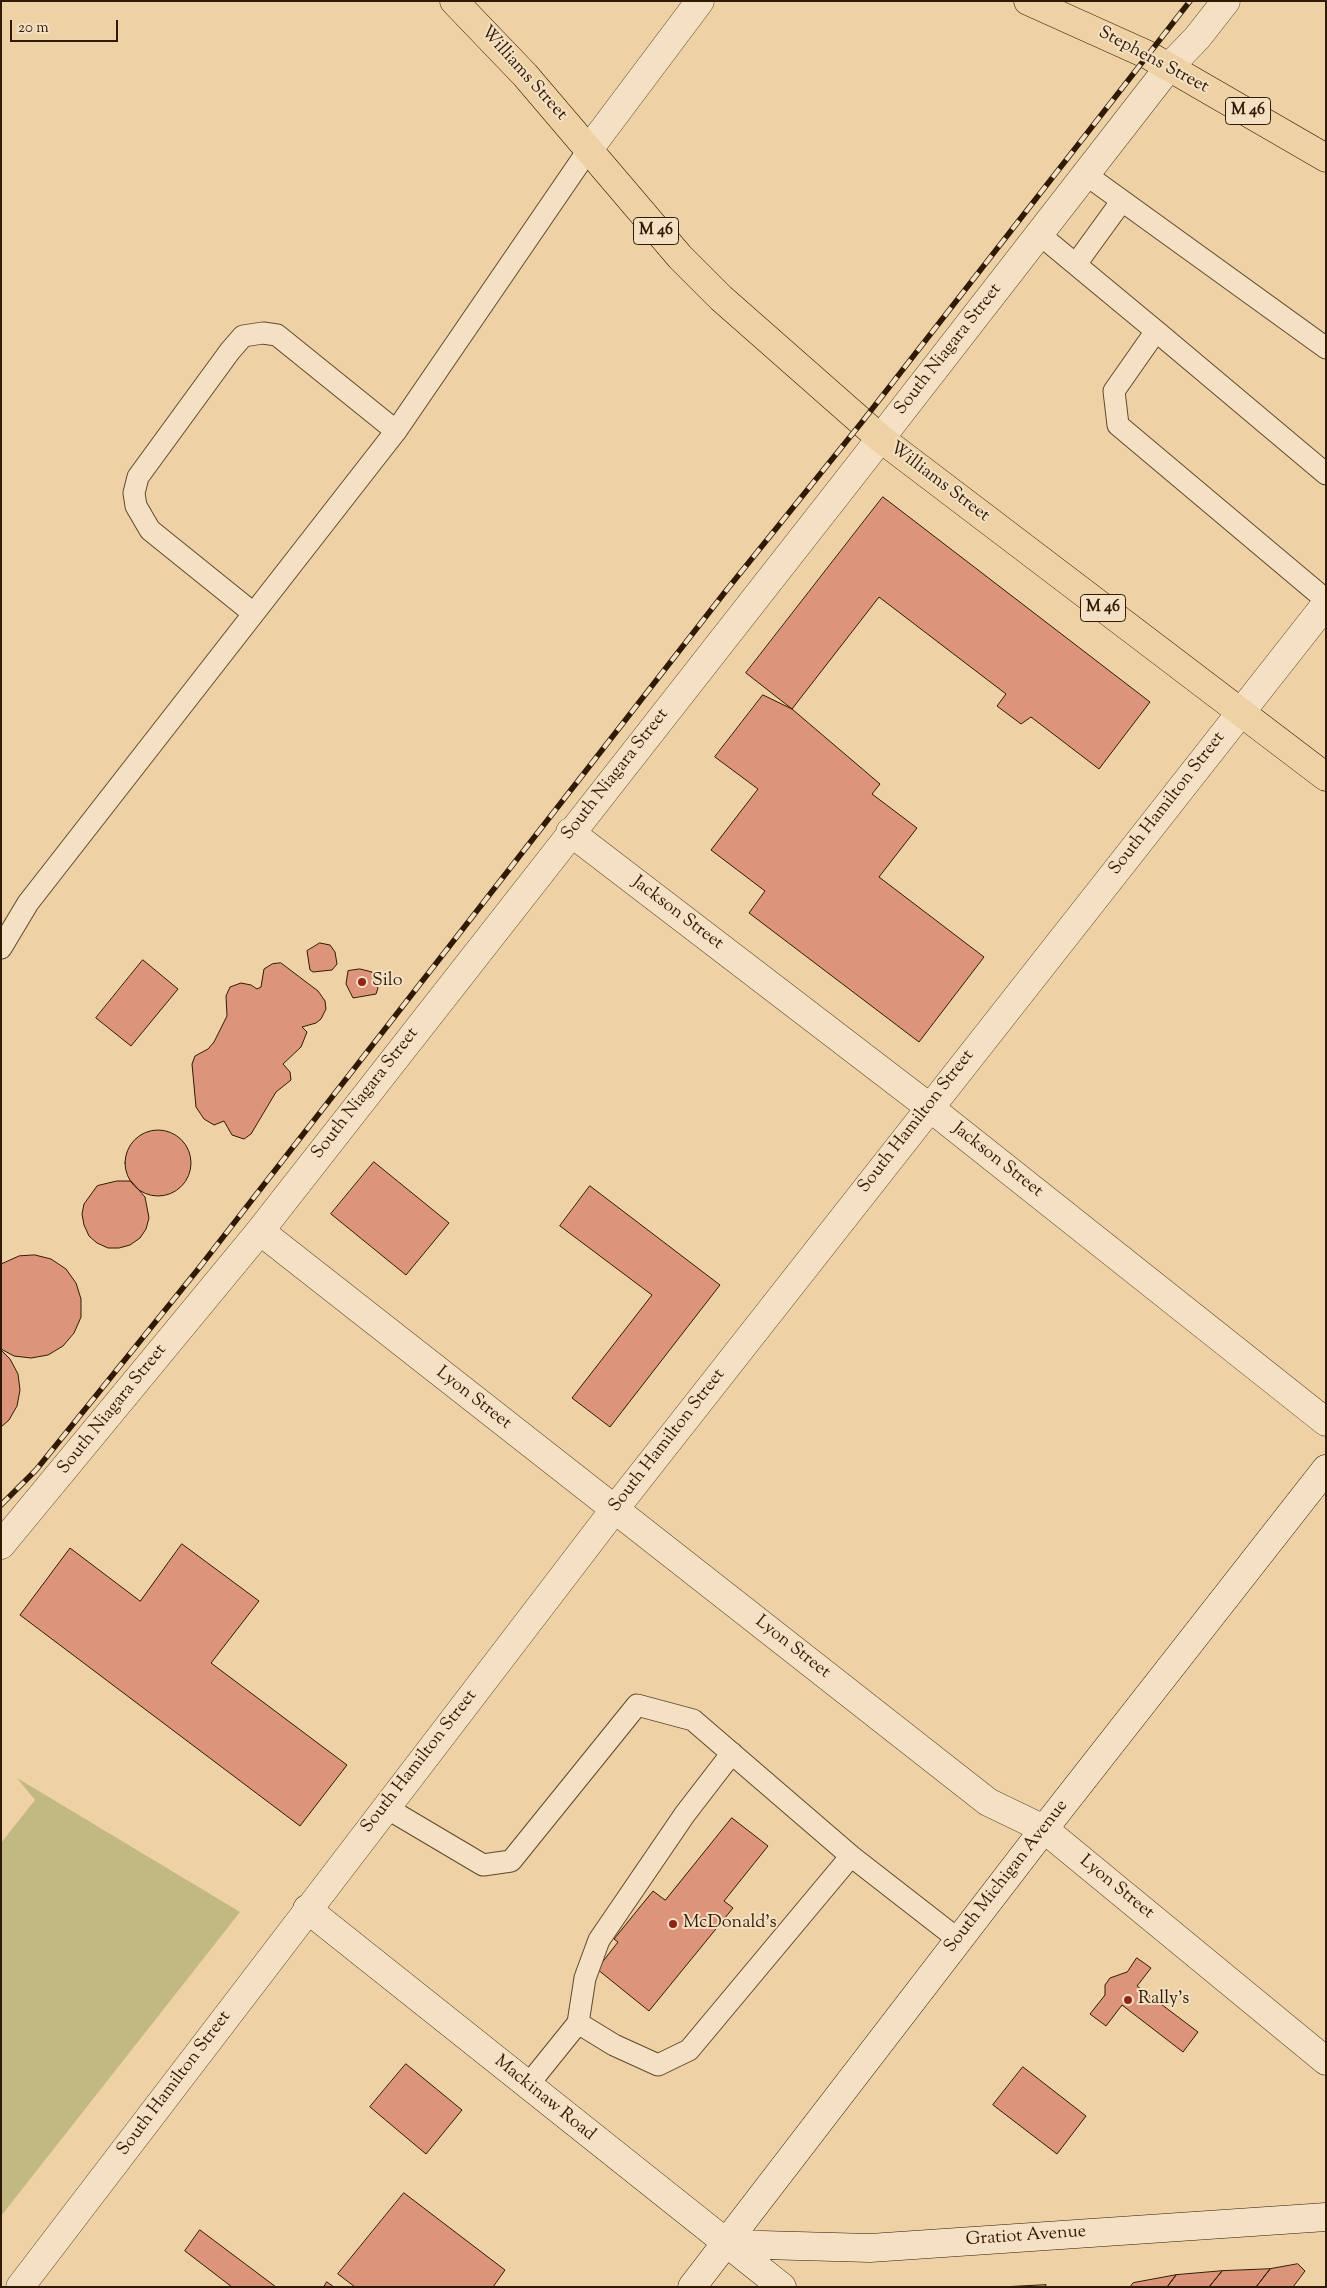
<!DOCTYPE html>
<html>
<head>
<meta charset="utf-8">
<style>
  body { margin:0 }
  #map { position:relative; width:1327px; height:2288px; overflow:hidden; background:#eed1a5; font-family:"Sorts Mill Goudy",serif }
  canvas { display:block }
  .frame { position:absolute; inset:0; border:2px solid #301a03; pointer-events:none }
  .scale { position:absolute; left:10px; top:20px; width:108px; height:22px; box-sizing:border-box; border:2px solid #301a03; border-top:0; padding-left:6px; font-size:15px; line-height:18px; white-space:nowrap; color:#301a03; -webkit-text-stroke:4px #f4e1c4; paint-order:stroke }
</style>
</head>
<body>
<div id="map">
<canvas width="1327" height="2288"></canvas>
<div class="frame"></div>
<div class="scale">20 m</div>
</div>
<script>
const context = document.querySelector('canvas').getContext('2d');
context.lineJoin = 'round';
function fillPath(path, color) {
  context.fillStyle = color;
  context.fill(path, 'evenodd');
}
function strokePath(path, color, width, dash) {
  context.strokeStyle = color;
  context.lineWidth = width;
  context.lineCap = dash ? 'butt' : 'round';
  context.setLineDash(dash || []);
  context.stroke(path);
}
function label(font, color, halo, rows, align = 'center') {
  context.font = font + ' "Sorts Mill Goudy",serif';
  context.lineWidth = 4;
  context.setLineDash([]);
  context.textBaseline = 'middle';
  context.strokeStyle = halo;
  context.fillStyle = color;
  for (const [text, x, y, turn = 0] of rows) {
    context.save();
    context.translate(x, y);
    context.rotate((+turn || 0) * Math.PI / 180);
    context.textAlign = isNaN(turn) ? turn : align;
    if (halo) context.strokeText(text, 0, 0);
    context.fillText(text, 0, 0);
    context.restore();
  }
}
const green = new Path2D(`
  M17 1778 240 1912 1 2216V1843L35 1800Z`);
const building = new Path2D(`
  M883 497 1150 702 1099 769 1031 717 1021 724 997 706 1006 694 879 597 792 709 746 673Z
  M763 695 792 709 880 784 872 794 917 828 879 877 984 957 919 1042 749 913 765 891 711 850 758 789 715 757Z
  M320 943 330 945 335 952 337 964 332 970 313 972 310 970 307 951Z
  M143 960 178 989 131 1046 96 1018Z
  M281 963 318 991 325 1001 326 1009 321 1019 316 1023 302 1027 307 1032 301 1047 283 1064 290 1072 291 1080 276 1092 251 1134 244 1139 232 1135 224 1121 214 1125 204 1119 196 1107 192 1064 195 1056 208 1049 214 1042 227 1016 226 996 230 987 241 983 251 985 257 989 261 987 264 969 272 964Z
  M360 969 372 972 378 988 376 994 353 998 346 984 348 971Z
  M125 1163a33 33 0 1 1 66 0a33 33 0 1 1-66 0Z
  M374 1162 449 1223 406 1275 331 1214Z
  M117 1181H131L145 1197 149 1218 146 1229 140 1238 130 1245 119 1248H108L97 1243 89 1236 84 1225 82 1214 84 1204 97 1186Z
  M590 1186 720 1285 610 1427 572 1398 652 1295 560 1226Z
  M35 1255 51 1259 66 1269 76 1283 81 1299V1317L74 1333 63 1346 48 1355 31 1358 14 1356 1 1349V1264L19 1256Z
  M1 1350 10 1359 18 1374 20 1390 17 1406 9 1420 1 1427Z
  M182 1544 259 1601 211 1663 347 1765 300 1826 20 1615 70 1548 140 1601Z
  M732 1818 768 1846 724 1901 733 1908 649 2011 597 1969 618 1942 614 1939 653 1891 665 1900Z
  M1137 1958 1151 1968 1137 1986 1198 2032 1183 2052 1122 2005 1106 2026 1090 2014 1105 1995V1985L1110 1978 1127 1972Z
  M406 2064 462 2110 426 2154 370 2107Z
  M1023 2067 1086 2116 1057 2154 993 2105Z
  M404 2193 505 2270 493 2287H355L338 2274Z
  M200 2230 276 2287H232L185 2251Z
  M1298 2264 1305 2271 1293 2287H1256L1270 2269Z
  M1270 2269 1256 2287H1209L1222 2271Z
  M1222 2271 1209 2287H1167L1176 2275Z
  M1176 2275 1167 2287H1130L1133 2283Z
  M327 2282 334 2287H324Z
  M1046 2285 1045 2287H1002Z`);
const lane = new Path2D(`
  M1085 174 1326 348
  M1039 234 1156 331
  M1076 264 1121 202
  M1326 474 1156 331 1114 391 1118 425 1326 600
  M253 613 150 530 136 506 134 493 138 477 230 351 243 336 263 333 277 335 396 431
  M1 948 28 903 396 431 589 149
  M732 1753 685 1814 599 1940 585 1978 578 2023 614 2045 658 2065 689 2050 851 1856
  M385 1807 483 1865 511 1861 637 1705 693 1720 851 1856 959 1940
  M528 2085 578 2023`);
const street = new Path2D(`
  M589 149 700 1
  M570 832 929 1107 1326 1422
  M260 1231 988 1802 1044 1829 1326 2061
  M1 1545 260 1231 859 466 1169 67 1197 38 1226 1
  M20 2287 614 1510 1326 604`);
const secondary = new Path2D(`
  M307 1909 782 2287
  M726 2244 870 2248 1326 2217
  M692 2287 1044 1829 1326 1469`);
const highway = new Path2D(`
  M454 1 525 75 680 257 721 298 880 438 1326 777
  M1028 1 1148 55 1326 158`);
const rail = new Path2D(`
  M1 1505 36 1470 199 1268 725 592 862 422 1190 1`);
const markers = [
  [362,982,5,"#8f2418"],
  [673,1924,5,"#8f2418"],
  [1128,2000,5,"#8f2418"]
];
const shields = [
  [1248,111,45],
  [656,231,45],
  [1103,608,45]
];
const shieldNames = [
  ["M 46",1248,111],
  ["M 46",656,231],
  ["M 46",1103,608]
];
const streetNames = [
  ["Stephens Street",1153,61,28],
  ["Williams Street",523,74,48],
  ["South Niagara Street",949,350,-52],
  ["Williams Street",939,483,37],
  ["South Niagara Street",616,775,-52],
  ["South Hamilton Street",1168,804,-52],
  ["Jackson Street",677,914,37],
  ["South Niagara Street",366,1094,-52],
  ["South Hamilton Street",917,1122,-52],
  ["Jackson Street",997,1161,38],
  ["Lyon Street",473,1399,38],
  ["South Niagara Street",113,1410,-51],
  ["South Hamilton Street",668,1441,-52],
  ["Lyon Street",792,1648,38],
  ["South Hamilton Street",420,1762,-52],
  ["South Michigan Avenue",1007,1877,-52],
  ["Lyon Street",1116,1888,39],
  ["South Hamilton Street",175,2084,-53],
  ["Mackinaw Road",544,2099,39],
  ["Gratiot Avenue",1026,2237,-4]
];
const poiNames = [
  ["Silo",372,982],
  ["McDonald's",683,1924],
  ["Rally's",1138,2000]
];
fillPath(green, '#c1b981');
fillPath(building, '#dc957b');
strokePath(building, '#301a03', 1);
strokePath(lane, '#60482c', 23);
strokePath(street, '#60482c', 29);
strokePath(secondary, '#301a03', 29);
strokePath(highway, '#301a03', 29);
strokePath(lane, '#f4e1c4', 21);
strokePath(street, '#f4e1c4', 28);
strokePath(secondary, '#f4e1c4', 28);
strokePath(highway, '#eed1a5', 28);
strokePath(rail, '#301a03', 5.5);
strokePath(rail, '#f4e1c4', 4, [11]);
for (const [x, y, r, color] of markers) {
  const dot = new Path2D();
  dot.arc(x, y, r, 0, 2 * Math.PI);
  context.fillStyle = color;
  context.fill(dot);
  strokePath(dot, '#f4e1c4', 2);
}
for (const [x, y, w] of shields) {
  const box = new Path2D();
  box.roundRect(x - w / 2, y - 13.5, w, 27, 4);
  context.fillStyle = '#f4e1c4';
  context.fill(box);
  strokePath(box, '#301a03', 1);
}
label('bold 16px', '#301a03', null, shieldNames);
label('18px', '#301a03', '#f4e1c4', streetNames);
label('18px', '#301a03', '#f4e1c4', poiNames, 'left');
</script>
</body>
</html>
